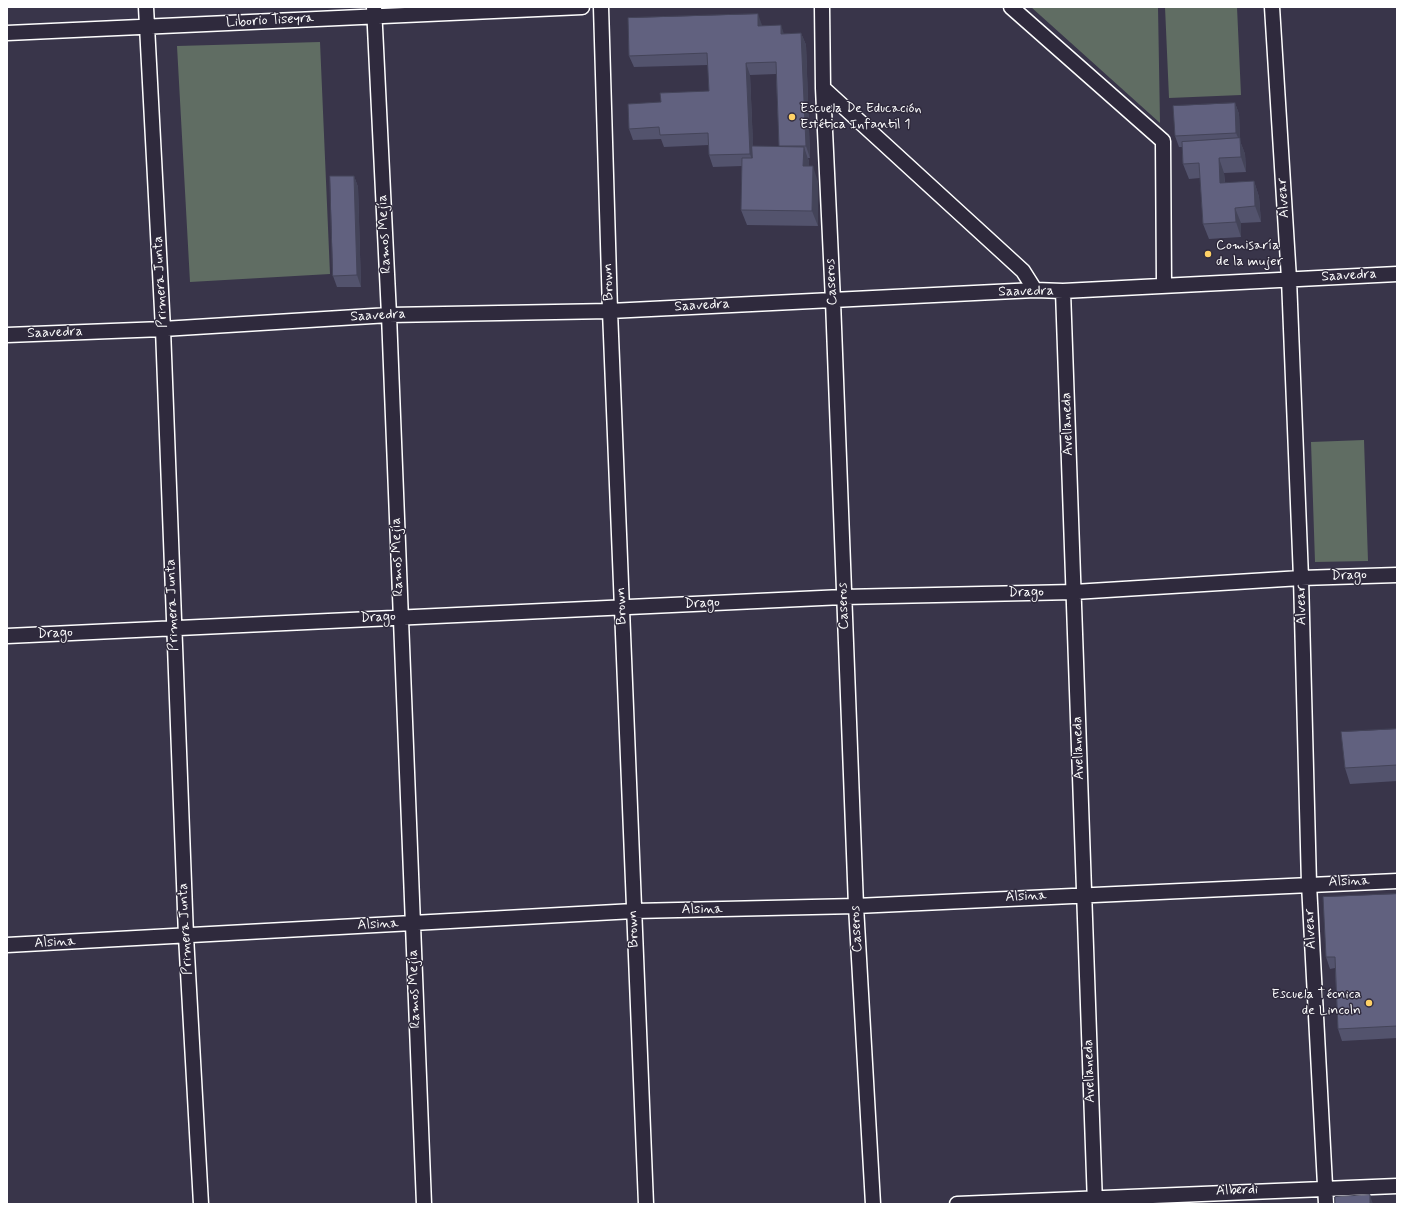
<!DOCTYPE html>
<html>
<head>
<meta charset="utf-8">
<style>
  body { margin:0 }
  #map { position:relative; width:1404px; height:1211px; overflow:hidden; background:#39354a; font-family:Mynerve,sans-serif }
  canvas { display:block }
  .frame { position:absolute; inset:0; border:8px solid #fff; pointer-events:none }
</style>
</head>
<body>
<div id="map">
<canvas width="1404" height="1211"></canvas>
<div class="frame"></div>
</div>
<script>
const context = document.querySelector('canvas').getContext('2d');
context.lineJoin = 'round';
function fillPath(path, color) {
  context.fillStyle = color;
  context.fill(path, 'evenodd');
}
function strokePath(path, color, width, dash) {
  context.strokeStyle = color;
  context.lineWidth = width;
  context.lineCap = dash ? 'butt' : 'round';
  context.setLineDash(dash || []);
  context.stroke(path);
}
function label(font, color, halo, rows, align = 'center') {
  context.font = font + ' Mynerve,sans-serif';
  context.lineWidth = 3;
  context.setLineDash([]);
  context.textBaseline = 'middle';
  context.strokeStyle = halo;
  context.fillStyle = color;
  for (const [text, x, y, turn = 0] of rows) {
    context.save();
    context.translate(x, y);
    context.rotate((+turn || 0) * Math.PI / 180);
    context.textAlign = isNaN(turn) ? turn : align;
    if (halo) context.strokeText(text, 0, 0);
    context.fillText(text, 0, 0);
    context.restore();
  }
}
const green = new Path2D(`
  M1031 7H1158L1160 123Z
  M1165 7H1237L1241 95 1169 98Z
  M320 42 330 274 190 282 177 46Z
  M1364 440 1368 561 1315 562 1311 442Z`);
const minor = new Path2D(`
  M146 7 163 329 186 936 201 1204
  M374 7 389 315 424 1204
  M601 7 610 311 646 1204
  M822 7 823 88 833 301 856 906 873 1204
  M1011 7 1163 141 1164 285
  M1272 7 1289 279 1301 578 1309 884 1326 1204
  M7 33 582 7
  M823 88 1023 271 1035 290
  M1063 291 1095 1204
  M7 335 163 329 389 315 610 311 1035 290 1063 291 1397 274
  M7 636 843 597 1074 592 1301 578 1397 575
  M7 945 634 911 856 906 1397 881
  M957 1204 1397 1186`);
const wall = new Path2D(`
  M762 26 784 34 801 33 806 45 810 158H808L809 162V166L818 182V226L747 225 741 210 742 166 713 167 709 155V145L664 147 661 139 633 140 629 129 661 102 709 91 708 65 634 67 629 56ZM776 74 779 146H753L750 75Z
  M1235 103 1239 114 1240 141 1245 154 1246 172 1224 173 1225 183 1254 181 1259 197 1261 222 1241 223V237L1209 239 1203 224 1200 178 1189 179 1183 164 1182 147H1179L1175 136Z
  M354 176 358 187 361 287H337L333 276Z
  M1397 729V781L1350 784 1345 768Z
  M1397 894V1038L1342 1041 1338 1029 1335 968 1330 969 1326 957Z`);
const shadedWall = new Path2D(`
  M758 14 762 25 763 37 758 26Z
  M781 25 785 37 781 34Z
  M801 33 806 45 810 158 806 146Z
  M746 63 750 75 754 166 750 154Z
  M1235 103 1239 114 1240 141 1245 154 1246 172 1241 157 1240 142 1236 133Z
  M804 147 809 162V182L803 166Z
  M1219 158 1224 173 1226 199 1220 183Z
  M813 166 818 182V226L812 211Z
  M354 176 358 187 361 287 357 275Z
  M1254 181 1259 197 1261 222 1255 206Z
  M1235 208 1241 223V237L1236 222Z
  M1370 1195 1373 1204H1370Z`);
const building = new Path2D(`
  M758 14V26L781 25V34L801 33 806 146H779L776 62 746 63 750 154 709 155 708 133 660 135 659 127 629 129 628 104 661 102 660 93 709 91 707 53 629 56 628 18Z
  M1235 103 1236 133 1175 136 1173 106Z
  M1240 138 1241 157 1219 158 1220 183 1254 181 1255 206 1235 208 1236 222 1203 224 1199 163 1183 164 1182 142Z
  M752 146 804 147 803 166H813L812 211 741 210 742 158H752Z
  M330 176H354L357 275 333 276Z
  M1397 729V765L1345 768 1341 732Z
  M1397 894V1026L1338 1029 1335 957H1326L1323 897Z
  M1370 1195V1204H1335V1197Z`);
const markers = [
  [792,117,4,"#ffd166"],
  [1208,254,4,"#ffd166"],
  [1369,1003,4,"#ffd166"]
];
const streetNames = [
  ["Liborio Tiseyra",270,21,-3],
  ["Alvear",1284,198,-94],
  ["Ramos Mejía",385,234,-93],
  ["Saavedra",1349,276,-3],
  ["Primera Junta",161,282,-93],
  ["Brown",609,282,-92],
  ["Caseros",832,282,-93],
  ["Saavedra",1026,292,-1],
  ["Saavedra",702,306,-3],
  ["Saavedra",378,316,-3],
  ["Saavedra",55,333,-2],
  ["Avellaneda",1068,424,-92],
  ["Ramos Mejía",398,557,-92],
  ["Drago",1349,576,-2],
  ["Drago",1026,593,-1],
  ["Drago",702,604,-3],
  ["Primera Junta",173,605,-92],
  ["Alvear",1302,605,-91],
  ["Brown",622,606,-92],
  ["Caseros",844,606,-92],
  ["Drago",378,618,-3],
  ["Drago",55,634,-3],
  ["Avellaneda",1079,748,-92],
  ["Alsina",1349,882,-2],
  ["Alsina",1026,897,-3],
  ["Alsina",702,910,-1],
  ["Alsina",378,925,-3],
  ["Primera Junta",186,929,-93],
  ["Brown",634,929,-92],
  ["Caseros",857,929,-93],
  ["Alvear",1311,929,-93],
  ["Alsina",55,943,-3],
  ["Ramos Mejía",415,989,-92],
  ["Avellaneda",1090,1071,-92],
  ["Alberdi",1237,1191,-2]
];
const poiNames = [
  ["Escuela De Educación",800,109],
  ["Estética Infantil 1",800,125],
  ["Comisaría",1216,246],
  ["de la mujer",1216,262],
  ["Escuela Técnica",1361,995,"right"],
  ["de Lincoln",1361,1011,"right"]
];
fillPath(green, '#606d63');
strokePath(minor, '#fff', 17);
strokePath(minor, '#2f2a3d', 14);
fillPath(wall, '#53536d');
fillPath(shadedWall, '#444459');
fillPath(building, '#61617f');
strokePath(building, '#444459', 1);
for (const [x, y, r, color] of markers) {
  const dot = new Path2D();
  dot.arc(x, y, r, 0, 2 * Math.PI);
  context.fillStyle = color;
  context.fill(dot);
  strokePath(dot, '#2f2a3d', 1.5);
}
label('14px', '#fff', '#2f2a3d', streetNames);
label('14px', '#fff', '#2f2a3d', poiNames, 'left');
</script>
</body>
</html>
